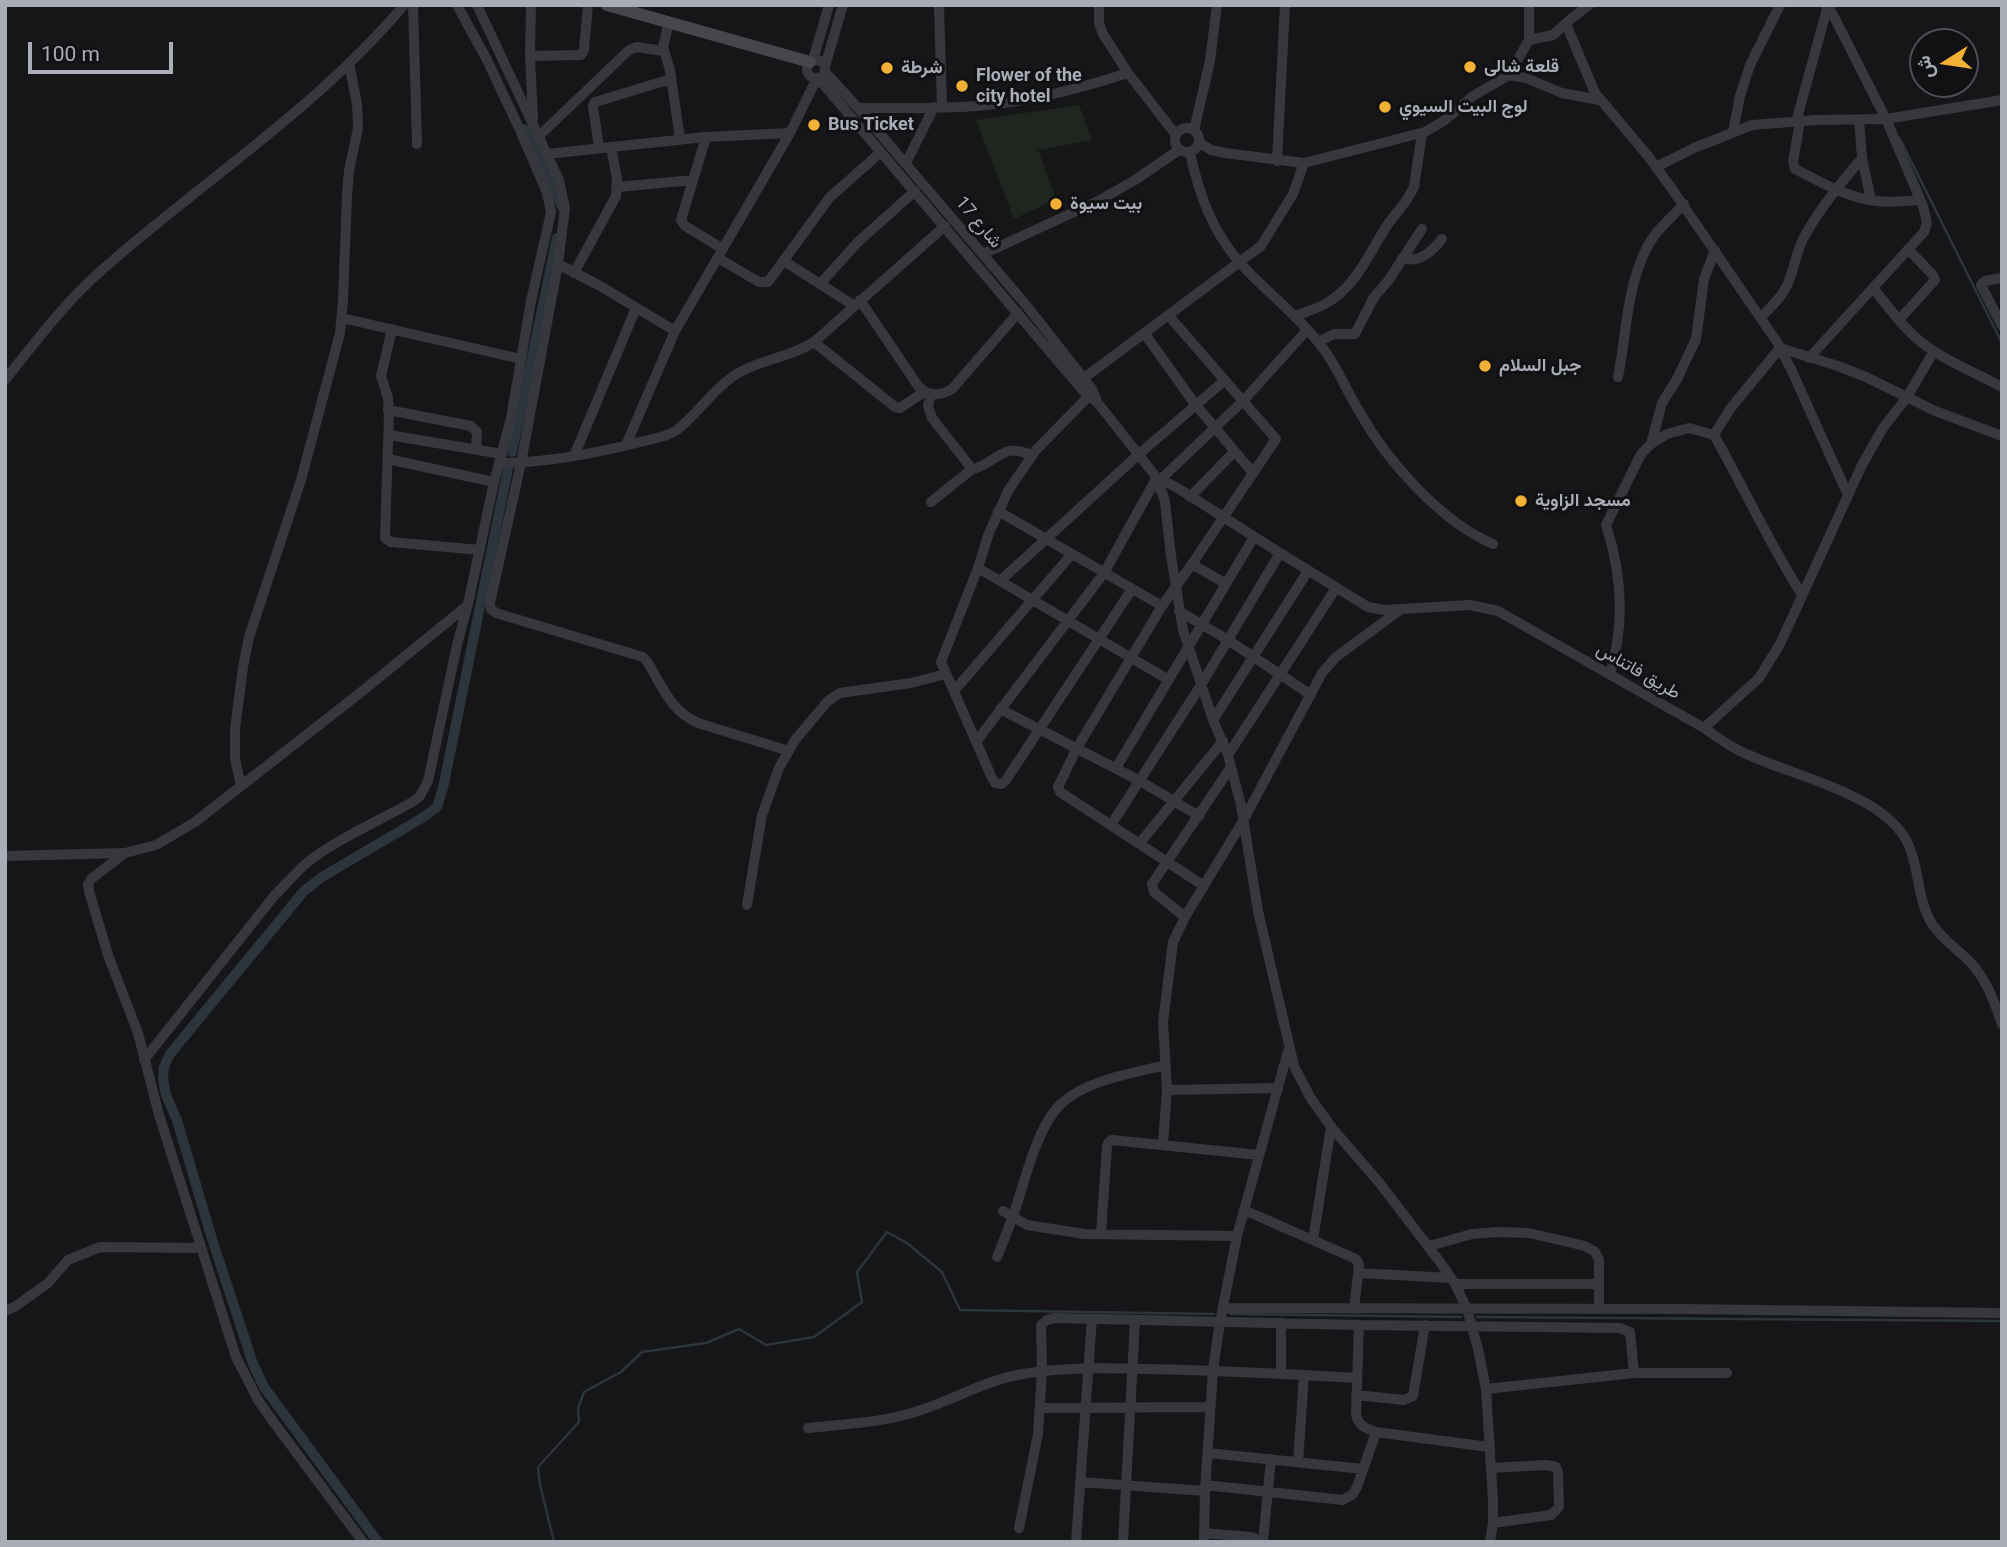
<!DOCTYPE html>
<html>
<head>
<meta charset="utf-8">
<style>
  body { margin:0 }
  #map { position:relative; width:2007px; height:1547px; overflow:hidden; background:#161618; font-family:Roboto,Vazirmatn,sans-serif }
  canvas { display:block }
  .frame { position:absolute; inset:0; border:7px solid #a8adb8; pointer-events:none }
  .north { position:absolute; left:1909px; top:28px; width:70px; height:70px; box-sizing:border-box; background:#111113; border:2px solid #4d4f55; border-radius:50%; rotate:258deg; font-size:19px; font-weight:700; line-height:28px; text-align:center; color:#a8adb8 }
  .north::after { content:''; display:block; margin:auto; width:24px; height:32px; background:#f2b134; clip-path:polygon(50% 0,100% 100%,50% 72%,0 100%) }
  .scale { position:absolute; left:28px; top:42px; width:145px; height:32px; box-sizing:border-box; border:4px solid #a8adb8; border-top:0; padding-left:9px; font-size:21px; line-height:24px; white-space:nowrap; color:#a8adb8; -webkit-text-stroke:5px #111113; paint-order:stroke }
</style>
</head>
<body>
<div id="map">
<canvas width="2007" height="1547"></canvas>
<div class="frame"></div>
<div class="north">ش</div>
<div class="scale">100 m</div>
</div>
<script>
const context = document.querySelector('canvas').getContext('2d');
context.lineJoin = 'round';
function fillPath(path, color) {
  context.fillStyle = color;
  context.fill(path, 'evenodd');
}
function strokePath(path, color, width, dash) {
  context.strokeStyle = color;
  context.lineWidth = width;
  context.lineCap = dash ? 'butt' : 'round';
  context.setLineDash(dash || []);
  context.stroke(path);
}
function label(font, color, halo, rows, align = 'center') {
  context.font = font + ' Roboto,Vazirmatn,sans-serif';
  context.lineWidth = 6;
  context.setLineDash([]);
  context.textBaseline = 'middle';
  context.strokeStyle = halo;
  context.fillStyle = color;
  for (const [text, x, y, turn = 0] of rows) {
    context.save();
    context.translate(x, y);
    context.rotate((+turn || 0) * Math.PI / 180);
    context.textAlign = isNaN(turn) ? turn : align;
    if (halo) context.strokeText(text, 0, 0);
    context.fillText(text, 0, 0);
    context.restore();
  }
}
const green = new Path2D(`
  M1079 105 1092 140 1038 150 1056 199 1014 219 976 120Z`);
const stream = new Path2D(`
  M1900 139 2002 343
  M1230 1314 1461 1317
  M1477 1317 2002 1321
  M554 1542 540 1485 538 1467 579 1422 578 1409 584 1392 621 1372 642 1352 706 1343 739 1329 766 1345 814 1337 862 1302 857 1272 887 1232 907 1243 942 1272 960 1310 1214 1314`);
const canal = new Path2D(`
  M524 129 563 209
  M512 452 557 238
  M378 1542 264 1387 253 1364 212 1239 177 1120 166 1095 163 1079 164 1067 170 1054 304 891 322 877 422 818 437 807 443 788 508 469`);
const street = new Path2D(`
  M413 5 417 144
  M477 5 559 180 565 208 558 264 521 463 490 603 491 609 496 613 643 657C649 663 652 670 656 677 667 697 676 713 698 723L789 751
  M531 5 530 56 533 118
  M939 5 942 107
  M1099 5V23L1103 34 1128 73 1176 135
  M669 22 663 47 670 70 680 139
  M1566 24 1595 93 1648 156 1672 189 1777 342 1791 369 1847 493
  M1529 40 1553 35 1572 18 1589 5
  M530 56 581 55 584 50 588 5
  M807 69a9 9 0 1 1 18 0a9 9 0 1 1-18 0Z
  M813 60 829 5
  M825 66 843 5
  M825 72 858 108 1026 305 1092 389 1097 401
  M1509 75 1526 78 1562 93 1599 100
  M818 78 1085 393 1097 402 1157 478 1176 487 1280 553 1368 607 1384 610 1470 605 1498 611 1704 728C1714 735 1725 743 1736 749 1783 774 1876 790 1905 838 1920 864 1916 898 1932 924 1942 939 1958 950 1970 962 1987 980 1994 1001 2002 1024
  M858 108C897 108 937 109 976 106 1028 102 1079 89 1128 73
  M1859 120 1862 158 1871 200
  M1800 121 1793 162 1795 169C1821 182 1847 198 1876 201 1891 203 1906 201 1920 200
  M1796 122 1828 5
  M1175 140a12 12 0 1 1 24 0a12 12 0 1 1-24 0Z
  M1194 130 1210 61 1217 5
  M1733 132 1740 96 1750 65 1780 5
  M539 136 629 50 637 47 663 51
  M706 137 681 220 685 226 723 249
  M1200 143 1211 150 1225 153 1304 163 1425 132 1445 120 1473 96 1509 75 1529 40V5
  M599 148 593 106 595 102 671 79
  M1190 153C1199 194 1212 231 1240 263 1266 292 1298 315 1322 347 1337 366 1346 390 1359 411 1386 460 1441 522 1493 544
  M547 154 705 137 790 133
  M1277 161 1285 5
  M906 163 934 107
  M1656 167 1694 148 1752 125 1816 120 1886 119 2002 100
  M618 187 693 180
  M983 254 1098 201 1135 180 1179 150
  M718 258 759 282H768L830 197 881 152
  M1402 258C1420 264 1432 251 1442 239
  M784 261 853 305
  M558 264 602 287 675 331
  M574 273 616 196 617 179 611 147
  M2002 278 1985 281 1981 285 2002 326
  M820 284 858 242 915 191
  M1873 288C1888 306 1902 327 1921 342 1945 361 1975 372 2002 387
  M860 300 918 386C929 397 940 396 952 389L1018 313
  M1168 315 1276 439 1192 564
  M1295 316C1305 312 1316 309 1325 304 1355 288 1369 254 1386 227 1395 214 1408 201 1414 187L1422 133
  M1761 317C1773 305 1785 294 1790 278 1795 264 1797 250 1804 237 1820 208 1841 183 1862 158
  M342 318 521 359
  M1899 320 1935 280 1932 274 1908 249
  M392 329 381 376 388 398 389 414 385 538 391 542 480 550
  M1144 333 1195 404 1253 473
  M814 342 895 407 900 408 924 392
  M1318 342 1334 334H1355L1374 297 1388 281 1422 229
  M1809 358 1924 232 1927 222 1923 206 1886 119 1828 5
  M1618 377C1627 332 1627 274 1654 236 1662 225 1674 215 1684 204
  M1084 378 1261 246 1293 194 1304 163
  M5 380C36 341 67 300 104 268 204 180 318 107 404 5
  M931 394 928 406 932 418 972 469C986 467 995 455 1009 451 1016 449 1025 453 1032 455
  M1089 396 1036 450 1008 491 989 533 978 568 941 662 992 778 995 783 1002 784 1006 780 1132 589
  M388 410 471 426 477 432 476 449
  M389 435 502 454
  M1714 435C1744 488 1769 543 1802 595
  M1651 444 1662 403 1677 379 1696 339 1704 279 1715 250
  M626 445 675 331 790 133 817 78
  M574 456 636 308
  M388 459 494 482
  M499 463C545 463 592 454 636 443 649 439 666 438 677 430 699 413 715 386 740 372 764 359 791 357 814 342L945 226
  M1160 480 1243 401 1307 330
  M1155 484 1162 492 1165 502 1171 556 1183 630 1213 720 1228 755 1241 805 1258 911 1294 1066 1310 1097 1332 1128 1378 1181 1443 1266 1455 1284 1467 1309 1478 1349 1486 1389 1493 1500V1523L1490 1542
  M1190 497 1234 452
  M931 502 972 469
  M998 511 1162 606
  M978 568 1169 680
  M1000 581 1138 455 1225 380
  M1179 611 1228 640 1311 695
  M1610 674C1625 624 1622 574 1606 525L1641 454 1651 444 1667 434 1689 428 1714 435 1730 409 1780 348 1838 366 1866 377 1935 411 2002 436
  M954 691 1072 554
  M1000 709 1140 781 1199 816
  M1213 720 1308 571
  M1704 728 1759 678 1780 644 1862 465 1883 428 1907 397 1934 351
  M976 742 1104 573 1156 479
  M1228 755 1336 588
  M1116 768 1254 537
  M241 786 235 759V729L243 667 249 637 301 480 340 333 343 301 347 195 349 171 358 128 357 104 349 63
  M1111 825 1201 685 1280 553
  M1139 844 1223 741
  M125 853 91 879 88 884 89 891 108 955 138 1033 159 1115 236 1357 258 1400 272 1420 363 1542
  M5 856 125 853 156 845 195 822 360 693 468 605
  M1204 886 1060 792 1058 787 1077 748 1162 606 1192 564 1226 584
  M747 905 762 815 779 768 795 740 828 701 840 693 911 683 945 674
  M1185 917 1154 892 1152 884 1231 767
  M144 1060 274 896C285 885 296 872 309 861 339 838 381 820 414 801L420 796 428 781 457 645 468 604 494 482 511 418 531 301 551 212 547 193 520 130 487 60 457 5
  M1167 1090 1278 1088
  M1163 1144 1167 1090 1163 1022 1173 942 1185 917 1243 821 1322 673 1336 657 1400 610
  M1244 1210 1356 1259 1359 1265 1354 1309
  M1003 1211 1027 1225 1084 1234 1237 1236
  M1101 1234 1107 1146 1108 1143 1112 1140 1259 1155
  M1313 1240 1331 1127
  M1429 1246 1472 1234 1497 1232 1529 1233 1585 1246 1595 1252 1599 1260V1309
  M997 1257C1004 1241 1010 1224 1016 1207 1026 1177 1038 1125 1061 1104 1086 1080 1133 1073 1166 1065
  M1358 1273 1451 1278
  M1455 1284H1599
  M1223 1308 1680 1309 2002 1313
  M5 1311 16 1306 48 1283 68 1260 100 1247 201 1248
  M1281 1323V1374
  M1359 1325 1356 1415C1359 1426 1365 1428 1376 1432L1489 1447
  M1486 1389 1634 1373H1727
  M1356 1395 1404 1400 1413 1396 1425 1325
  M1040 1408 1210 1407
  M808 1428C845 1424 882 1423 918 1411 953 1400 986 1380 1023 1374 1062 1367 1105 1368 1145 1369 1216 1370 1286 1374 1357 1378
  M1208 1453 1363 1469
  M1298 1462 1304 1375
  M1491 1468 1546 1465 1556 1467 1558 1472 1559 1507 1551 1515 1493 1523
  M1080 1482 1205 1491
  M1205 1485 1343 1500 1353 1494 1357 1487 1376 1432
  M1019 1528 1038 1434 1042 1371 1041 1325 1047 1320 1054 1318 1359 1325 1620 1328 1630 1332 1634 1373
  M1204 1533 1251 1537 1264 1542
  M1263 1541 1271 1459
  M1076 1542 1092 1319
  M1123 1542 1135 1320
  M1204 1542 1205 1491 1213 1370 1220 1322 1237 1236 1288 1051`);
const secondary = new Path2D(`
  M607 5 810 62`);
const markers = [
  [1470,67,7,"#f2b134"],
  [887,68,7,"#f2b134"],
  [962,86,7,"#f2b134"],
  [1385,107,7,"#f2b134"],
  [814,125,7,"#f2b134"],
  [1056,204,7,"#f2b134"],
  [1485,366,7,"#f2b134"],
  [1521,501,7,"#f2b134"]
];
const poiNames = [
  ["قلعة شالى",1484,67],
  ["شرطة",901,68],
  ["Flower of the",976,76],
  ["city hotel",976,97],
  ["لوج البيت السيوي",1399,107],
  ["Bus Ticket",828,125],
  ["بيت سيوة",1070,204],
  ["جبل السلام",1499,366],
  ["مسجد الزاوية",1535,501]
];
const streetNames = [
  ["شارع 17",978,223,50],
  ["طريق فاتناس",1638,672,30]
];
fillPath(green, '#1e261f');
strokePath(stream, '#2c353c', 2.5);
strokePath(canal, '#2c353c', 10);
strokePath(street, '#37383d', 10);
strokePath(secondary, '#45474d', 12);
for (const [x, y, r, color] of markers) {
  const dot = new Path2D();
  dot.arc(x, y, r, 0, 2 * Math.PI);
  context.fillStyle = color;
  context.fill(dot);
  strokePath(dot, '#111113', 2.5);
}
label('bold 18px', '#a8adb8', '#111113', poiNames, 'left');
label('18px', '#a8adb8', '#111113', streetNames);
</script>
</body>
</html>
